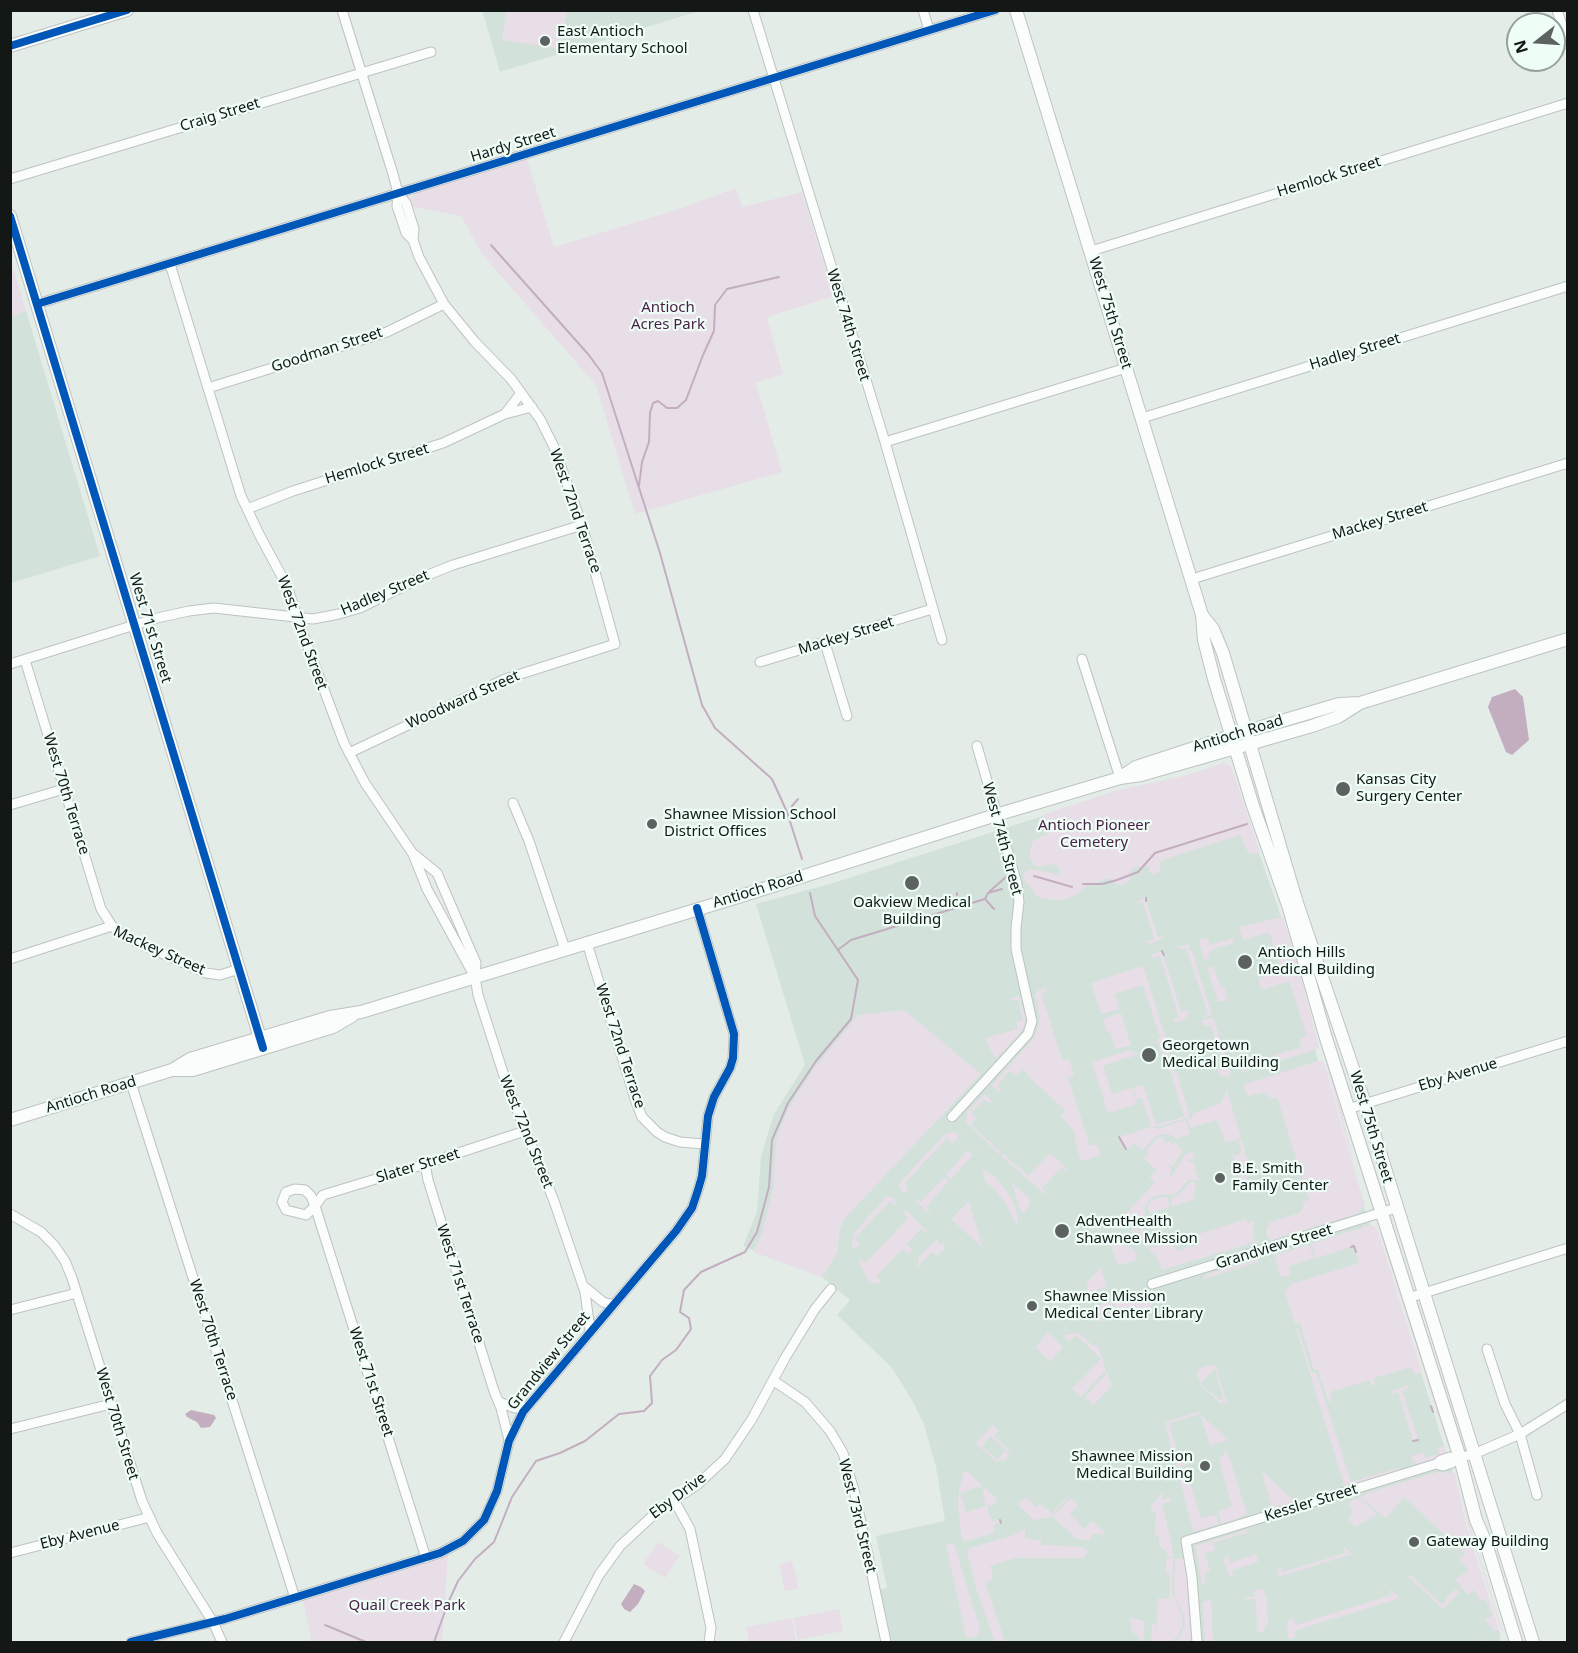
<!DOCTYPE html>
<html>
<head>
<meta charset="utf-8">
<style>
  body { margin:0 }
  #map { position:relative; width:1578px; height:1653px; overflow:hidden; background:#e4ece8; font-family:"Noto Sans",sans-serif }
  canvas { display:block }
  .frame { position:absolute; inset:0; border:12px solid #131816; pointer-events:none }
  .north { position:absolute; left:1506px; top:12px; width:60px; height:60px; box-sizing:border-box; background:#eefdf6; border:2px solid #96a19c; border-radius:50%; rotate:253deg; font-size:16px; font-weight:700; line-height:24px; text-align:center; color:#131816 }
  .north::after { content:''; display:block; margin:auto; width:21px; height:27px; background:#5c6260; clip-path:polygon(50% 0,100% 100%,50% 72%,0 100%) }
</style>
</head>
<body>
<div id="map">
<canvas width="1578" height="1653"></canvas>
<div class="frame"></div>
<div class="north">N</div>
</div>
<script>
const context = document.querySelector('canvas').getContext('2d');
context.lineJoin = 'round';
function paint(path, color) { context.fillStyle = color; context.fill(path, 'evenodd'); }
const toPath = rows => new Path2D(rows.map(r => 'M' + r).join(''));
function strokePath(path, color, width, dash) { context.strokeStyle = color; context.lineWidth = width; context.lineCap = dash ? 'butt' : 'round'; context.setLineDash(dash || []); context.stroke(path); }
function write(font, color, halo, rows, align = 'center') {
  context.font = font + ' "Noto Sans",sans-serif'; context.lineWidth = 4.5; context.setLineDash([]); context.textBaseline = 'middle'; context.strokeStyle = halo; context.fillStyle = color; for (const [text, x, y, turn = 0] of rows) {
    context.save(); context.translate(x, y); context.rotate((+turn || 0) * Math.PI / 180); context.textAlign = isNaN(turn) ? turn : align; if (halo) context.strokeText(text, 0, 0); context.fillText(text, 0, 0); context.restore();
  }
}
const built = toPath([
  [482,10,699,11,500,72],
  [26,311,100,556,11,583,11,316],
  [1049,814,1248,821,1285,928,1319,1065,1371,1228,1378,1234,1460,1497,1466,1525,1500,1635,1500,1642,887,1642,876,1591,887,1588,876,1536,945,1521,936,1467,924,1425,912,1400,892,1368,837,1315,850,1300,822,1277,743,1246,757,1212,761,1156,774,1114,805,1065,756,904,833,883]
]);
const green = toPath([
  [506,11,567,11,561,49,502,40],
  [527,159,554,247,676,210,736,188,742,207,802,192,834,296,767,317,783,374,756,383,782,472,635,514,596,385,482,254,461,216,411,206,409,200,416,193],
  [11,260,26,311,11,316,10,316],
  [1223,763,1229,765,1232,769,1260,852,1254,854,1248,852,1240,835,1162,860,1160,863,1160,871,1157,873,1153,874,1150,872,1149,866,1135,867,1129,872,1130,879,1126,883,1118,885,1111,879,1106,879,1087,886,1079,893,1064,900,1043,899,1035,895,1032,888,1026,884,1023,874,1027,870,1037,870,1059,875,1059,868,1055,864,1036,867,1030,858,1030,850,1033,841,1049,833,1041,824,1044,814,1115,791,1187,775],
  [1145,898,1158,937,1165,937,1149,944,1147,941,1154,939,1143,903,1135,903],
  [1283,917,1297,961,1319,1047,1312,1051,1242,1072,1238,1059,1241,1066,1301,1047,1300,1039,1307,1036,1289,981,1261,990,1259,979,1281,970,1270,934,1267,933,1243,940,1239,927],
  [1207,937,1210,945,1233,938,1234,943,1211,950,1209,953,1210,958,1204,960,1199,942,1200,939],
  [1187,944,1190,946,1190,951,1192,951,1212,1015,1201,1018,1208,1014,1186,948,1180,949,1178,947],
  [1162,951,1181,1011,1189,1011,1186,1018,1176,1023,1173,1020,1179,1017,1160,956,1154,958,1152,956,1153,954],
  [1143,966,1168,1045,1166,1046,1170,1056,1163,1058,1157,1039,1160,1037,1143,985,1115,994,1119,1009,1101,1014,1091,983],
  [1213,966,1220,986,1225,989,1227,1001,1218,1001,1207,968],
  [1046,988,1047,991,1041,994,1062,1059,1069,1059,1074,1075,1068,1078,1090,1146,1097,1145,1101,1155,1083,1161,1080,1159,1073,1130,1061,1116,1065,1110,1028,1076,1025,1070,1021,1071,1016,1075,1010,1071,997,1086,1001,1090,1000,1093,992,1086,1036,1035,1040,1018,1035,995,1038,990],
  [1017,996,1021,998,1020,1002,1025,1014,1024,1027,1016,1038,996,1058,990,1050,986,1038,1018,1029,1016,1022,1023,1020,1018,1000,1010,1000],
  [904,1010,981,1074,847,1216,839,1230,838,1251,822,1277,753,1252,762,1234,773,1189,776,1141,788,1109,816,1066,858,1015],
  [1121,1013,1131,1045,1115,1049,1110,1031,1107,1032,1103,1019],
  [1213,1017,1231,1072,1229,1077,1221,1076,1217,1071,1218,1069,1224,1067,1211,1025,1204,1026,1202,1021],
  [1130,1050,1139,1054,1103,1066,1112,1094,1132,1088,1137,1104,1108,1113,1092,1062],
  [1318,1061,1323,1061,1325,1065,1348,1150,1365,1205,1357,1214,1271,1240,1267,1237,1266,1231,1269,1223,1299,1213,1303,1208,1303,1202,1309,1200,1277,1097,1271,1099,1264,1092,1248,1096,1244,1087,1246,1084],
  [1171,1062,1175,1073,1177,1072,1190,1117,1155,1127,1151,1126,1142,1098,1137,1099,1133,1088,1143,1085,1156,1125,1184,1116,1168,1064,1165,1064],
  [1326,1063,1337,1090,1353,1161,1366,1199,1350,1154],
  [1227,1091,1241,1138,1236,1141,1228,1141,1226,1144,1217,1120,1190,1128,1187,1119,1193,1118,1192,1114,1221,1103],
  [985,1094,992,1102,990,1103,984,1099,971,1113,976,1119,971,1125,1001,1152,999,1154,966,1122,967,1112],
  [1185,1120,1190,1134,1176,1139,1171,1135,1161,1134,1154,1138,1143,1150,1134,1143,1127,1149,1120,1137,1150,1127,1158,1129],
  [952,1132,957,1133,957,1139,952,1143,947,1138,905,1183,909,1190,906,1192,902,1191,899,1186,901,1181,945,1134],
  [1165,1136,1162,1139,1166,1143,1173,1140,1169,1146,1175,1142,1183,1150,1173,1166,1168,1165,1172,1170,1169,1176,1170,1177,1172,1175,1186,1154,1193,1152,1194,1158,1187,1161,1188,1162,1193,1161,1199,1180,1189,1180,1175,1195,1157,1195,1149,1200,1144,1208,1145,1215,1142,1216,1144,1225,1144,1229,1142,1230,1131,1226,1122,1218,1155,1182,1150,1177,1154,1172,1165,1183,1155,1172,1156,1170,1144,1159,1149,1153,1146,1150,1158,1138],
  [1242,1140,1248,1161,1247,1195,1233,1156,1230,1155,1238,1155,1240,1153,1241,1147,1238,1142],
  [968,1150,973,1155,951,1179,946,1175],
  [1050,1153,1069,1170,1067,1171,1062,1167,1042,1188,1046,1193,1046,1195,1001,1156,1004,1154,1028,1176],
  [982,1170,994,1176,1012,1198,1017,1213,1018,1227,1004,1200,988,1183,986,1185],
  [944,1177,949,1181,926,1207,930,1211,928,1213,914,1199,917,1199,921,1202],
  [1009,1180,1030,1199,1029,1205,1024,1213,1019,1209,1014,1189],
  [1192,1181,1196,1184,1193,1200,1170,1207,1172,1199,1182,1192,1189,1183],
  [886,1197,892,1197,897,1203,895,1205,890,1201,855,1238,860,1244,853,1250,852,1240,854,1233],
  [1161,1197,1168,1198,1169,1207,1151,1213,1149,1212,1147,1207,1149,1202],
  [969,1201,983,1248,951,1219],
  [904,1210,906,1210,928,1232,926,1233,921,1229,907,1244,912,1250,908,1254,902,1249,877,1276,881,1282,873,1284,868,1279,858,1260,861,1259,866,1263,908,1218,903,1212],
  [1246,1219,1247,1223,1254,1221,1253,1232,1255,1242,1162,1270,1156,1257,1142,1241,1131,1233,1132,1229,1145,1231,1150,1248,1172,1239,1175,1248,1181,1251,1185,1249,1188,1245,1193,1247,1198,1245,1198,1239,1193,1236],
  [1370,1225,1377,1228,1422,1372,1414,1375,1411,1367,1374,1378,1375,1385,1372,1386,1370,1380,1330,1392,1332,1400,1328,1402,1318,1370,1314,1370,1300,1323,1295,1324,1285,1292,1292,1284,1359,1263,1354,1246,1316,1258,1311,1244],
  [1380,1233,1382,1233,1448,1444,1449,1450],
  [937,1239,939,1244,942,1244,946,1247,937,1256,932,1252,917,1268,919,1257],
  [1117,1242,1132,1248,1137,1255,1136,1260,1120,1265,1117,1264,1111,1245],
  [1309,1244,1314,1258,1289,1266,1290,1275,1284,1277,1280,1275,1275,1255],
  [1257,1259,1259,1262,1204,1279,1205,1285,1203,1279,1205,1275],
  [1101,1268,1107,1287,1089,1293,1086,1283],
  [1145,1291,1149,1293,1152,1304,1151,1307,1118,1316,1113,1300],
  [1111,1301,1116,1318,1100,1322,1095,1307],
  [1298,1328,1312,1373,1316,1372,1351,1482,1398,1468,1399,1471,1349,1486,1344,1484,1296,1329],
  [1048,1332,1063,1347,1050,1362,1035,1347],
  [1078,1332,1093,1346,1098,1345,1106,1370,1081,1397,1072,1389,1101,1359,1076,1335,1069,1341,1063,1336],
  [1215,1364,1227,1402,1225,1403,1220,1403,1201,1386,1197,1374,1200,1368],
  [1215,1368,1224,1402,1202,1386,1201,1383],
  [1107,1373,1112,1386,1093,1405,1085,1397],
  [1408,1385,1409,1388,1402,1391,1418,1439,1413,1441,1398,1392,1391,1394,1390,1391],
  [1198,1412,1228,1440,1210,1445,1200,1414,1169,1423,1180,1461,1188,1459,1190,1464,1176,1468,1165,1422],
  [993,1425,999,1430,994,1436,1012,1453,1011,1454,991,1436,982,1446,997,1460,1005,1451,1009,1455,1003,1462,1001,1459,997,1463,976,1443],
  [1444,1445,1447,1454,1443,1457,1417,1465,1412,1460,1412,1456,1423,1452,1426,1458,1439,1454,1438,1448],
  [1227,1451,1247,1513,1244,1516,1221,1524,1218,1511,1232,1506,1219,1461,1221,1460,1220,1457,1224,1456,1223,1452],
  [1261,1470,1296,1503,1273,1510],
  [1186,1471,1201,1518,1216,1515,1219,1524,1196,1531,1193,1531,1178,1473],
  [964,1472,968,1472,983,1486,981,1489,980,1486,960,1493,966,1512,986,1506,982,1491,986,1488,997,1500,995,1504,987,1506,989,1515,993,1522,999,1520,1000,1523,994,1525,994,1533,966,1541,963,1540,961,1533,958,1504,959,1490],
  [1438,1472,1455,1473,1466,1525,1499,1629,1490,1634,1484,1642,1482,1642,1494,1630,1485,1621,1486,1619,1492,1616,1488,1604,1484,1599,1477,1602,1480,1597,1473,1590,1468,1595,1455,1580,1469,1570,1458,1560,1465,1554,1404,1497,1386,1518,1365,1501,1358,1499,1367,1493],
  [1457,1472,1472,1532,1503,1632,1502,1633,1468,1525],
  [1162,1493,1164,1495,1162,1498,1165,1500,1169,1496,1171,1501,1162,1504,1172,1546,1173,1557,1167,1556,1167,1551,1162,1549,1162,1547,1159,1546,1159,1536,1155,1535,1156,1514,1150,1507],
  [1026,1497,1036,1507,1040,1504,1052,1513,1066,1498,1067,1499,1051,1517,1034,1520,1017,1504],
  [1071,1498,1078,1505,1070,1514,1079,1523,1078,1524,1084,1529,1092,1521,1094,1522,1105,1532,1104,1534,1091,1534,1091,1540,1077,1539,1053,1517],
  [1355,1499,1364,1502,1377,1514,1356,1527,1349,1520,1352,1512,1349,1502],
  [1025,1529,1025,1539,1041,1540,1041,1545,1083,1547,1089,1553,1086,1553,1084,1558,1015,1558,990,1566,993,1574,991,1580,985,1582,1005,1642,995,1642,977,1591,967,1551,969,1548,1011,1536],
  [1249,1529,1249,1532,1213,1543,1215,1550,1205,1553,1210,1571,1204,1573,1206,1582,1202,1584,1196,1546],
  [658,1542,680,1556,665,1578,643,1564],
  [946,1544,953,1544,955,1547,980,1629,977,1636,966,1638],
  [1344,1546,1352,1554,1279,1577,1277,1569,1279,1566,1283,1572,1345,1553],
  [448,1554,442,1642,309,1642,311,1640,303,1600],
  [1256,1554,1258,1562,1232,1570,1233,1577,1229,1576,1224,1560,1225,1557,1228,1556,1230,1564,1232,1562],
  [1166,1558,1173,1558,1172,1593,1182,1616,1183,1624,1178,1636,1171,1642,1151,1642,1152,1623,1155,1623,1156,1635,1158,1598,1169,1599,1170,1580,1169,1573,1166,1573],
  [1180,1558,1184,1559,1187,1580,1191,1642,1174,1642,1181,1636,1185,1624,1184,1615,1176,1600,1174,1589,1175,1559],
  [792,1561,799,1588,785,1591,779,1564],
  [1410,1575,1443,1605,1450,1592,1452,1593,1456,1589,1460,1592,1443,1609,1408,1577],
  [1263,1588,1267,1601,1268,1622,1262,1632,1257,1632,1256,1599,1245,1599,1245,1597,1255,1596,1254,1591],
  [1390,1589,1400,1598,1294,1631,1295,1637,1290,1639,1288,1637,1287,1622,1289,1619,1293,1619,1296,1625,1391,1595],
  [1211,1600,1213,1642,1205,1642,1203,1602],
  [839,1609,843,1631,798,1640,793,1618],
  [1129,1617,1144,1621,1143,1642,1132,1631],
  [792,1618,796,1640,786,1642,749,1642,746,1627]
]);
const water = toPath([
  [1515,689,1523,697,1529,740,1512,755,1506,752,1488,707,1492,697],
  [191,1410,214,1415,216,1418,210,1427,201,1428,197,1422,187,1417,185,1414],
  [634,1584,641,1587,645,1591,638,1604,630,1612,624,1609,621,1604]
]);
const stream = toPath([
  [491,245,588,354,602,373,660,553,702,705,715,728,772,779,787,812,802,859],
  [639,486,642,462,649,442,650,413,653,403,658,401,667,408,677,408,686,400,703,355,714,331,715,305,727,289,779,277],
  [790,817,792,806,798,799],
  [1034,876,1072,887],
  [1083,884,1102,884,1117,880,1138,872,1155,853,1247,824],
  [989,892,1007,876],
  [957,893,957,895],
  [1146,898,1146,901],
  [985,899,994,909],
  [839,949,851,940,985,899,988,893,1002,889],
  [1162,951,1164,955],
  [1119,1137,1126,1149],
  [1351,1247,1354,1246,1356,1252],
  [1431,1406,1433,1412],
  [1413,1441,1418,1440],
  [1000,1520,1001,1523],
  [325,1625,366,1642],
  [434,1642,448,1603,458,1581,475,1559,494,1542,512,1497,536,1461,560,1453,585,1441,619,1414,644,1411,652,1403,650,1376,662,1360,676,1350,691,1329,689,1318,680,1312,684,1290,701,1272,745,1252,757,1232,769,1187,772,1140,788,1103,816,1061,851,1019,858,980,815,916,810,893]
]);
const street = toPath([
  [342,10,393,174,398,193,397,206,406,233,413,240],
  [753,10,885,442,942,640],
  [923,10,929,30],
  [1557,10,1568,44],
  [10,179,431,52],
  [1091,251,1568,103],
  [170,264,241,496,259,534,288,588,297,618,344,743,365,783,413,854,427,889,475,977],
  [37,304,995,10],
  [208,388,387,332,444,304],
  [505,414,521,393],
  [1142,418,1568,286],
  [885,442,1126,368],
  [247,509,293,491,443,443,505,414,532,407],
  [1192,579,1568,463],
  [825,643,847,716],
  [1082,659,1120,778],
  [25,660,101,909,112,926],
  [760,662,932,609],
  [10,664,157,618,189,611,214,608,313,619,339,614,360,608,418,579,453,565,582,525],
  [349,753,505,679,615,644,582,525,554,447,540,419,511,379,475,342,444,304,419,257,413,240,414,229,406,203,398,193],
  [513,803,529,841,565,949],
  [10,805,64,789],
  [415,855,437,873,476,963,475,977,478,995,507,1085,554,1201,585,1292,590,1330],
  [587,943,636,1102,642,1117,657,1132,665,1137,680,1142,704,1144],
  [10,959,112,926,125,937,206,973,220,975,239,969],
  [131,1083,295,1598],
  [1348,1109,1568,1041],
  [952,1117,1028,1034,1032,1021,1016,949,1016,928,1019,902,1017,884,977,746],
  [425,1164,428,1180,494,1391,501,1408,509,1440],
  [10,1214,41,1232,54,1245,65,1261,72,1278,142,1501,157,1533,213,1622,222,1642],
  [1152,1284,1396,1208],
  [586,1288,603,1302,614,1305],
  [1408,1298,1568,1248],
  [10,1310,77,1293],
  [1487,1349,1505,1404,1520,1434,1537,1495],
  [774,1381,805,1402,830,1431,843,1453,855,1494,886,1642],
  [499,1402,515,1408,527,1407],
  [10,1429,111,1404],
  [1436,1464,1443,1466,1452,1463,1454,1459,1474,1454,1520,1434,1568,1404],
  [674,1500,690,1529,711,1628,709,1642],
  [10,1553,150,1517],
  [426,1558,315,1206,311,1196,305,1190,295,1189,286,1192,282,1202,286,1210,306,1215,315,1206,323,1195,425,1164,525,1131],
  [131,1642,225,1619,440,1553,463,1541,484,1520,497,1491,509,1441,523,1412,676,1231,692,1208,698,1190,702,1176,708,1116,714,1097,730,1068,733,1058,734,1034,697,908],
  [564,1642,599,1575,620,1546,660,1509,697,1485,725,1459,752,1419,785,1358,815,1309,831,1289],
  [1197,1642,1192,1577,1186,1541,1436,1464,1441,1460,1450,1457,1454,1459]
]);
const secondary = toPath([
  [1016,10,1202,615,1204,640,1214,679,1253,806,1289,908,1325,1035,1460,1458,1476,1520,1486,1543,1516,1642],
  [10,46,127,10],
  [10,216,263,1048],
  [1202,615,1213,629,1223,653,1296,900,1365,1104,1533,1642],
  [1124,775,1136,767,1231,736,1339,704,1360,703,1568,639],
  [172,1070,190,1059,330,1017,361,1012,738,897,996,815,1120,778,1141,775,1312,726,1338,717,1360,703],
  [10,1120,172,1070,193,1070,333,1027,352,1016]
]);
const cycleway = toPath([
  [10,46,127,10],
  [10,216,263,1048],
  [37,304,995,10],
  [131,1642,225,1619,440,1553,463,1541,484,1520,497,1491,509,1441,523,1412,676,1231,692,1208,698,1190,702,1176,708,1116,714,1097,730,1068,733,1058,734,1034,697,908]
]);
const markers = [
  [545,41,6,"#5c6260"],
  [1343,789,8,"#5c6260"],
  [652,824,6,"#5c6260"],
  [912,883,8,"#5c6260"],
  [1245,962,8,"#5c6260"],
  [1149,1055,8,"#5c6260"],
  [1220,1178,6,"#5c6260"],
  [1062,1231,8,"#5c6260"],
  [1032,1306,6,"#5c6260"],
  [1205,1466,6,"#5c6260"],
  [1414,1542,6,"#5c6260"]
];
const poiNames = [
  ["East Antioch",557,32],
  ["Elementary School",557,49],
  ["Kansas City",1356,780],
  ["Surgery Center",1356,797],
  ["Shawnee Mission School",664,815],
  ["District Offices",664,832],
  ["Oakview Medical",912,903,"center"],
  ["Building",912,920,"center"],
  ["Antioch Hills",1258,953],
  ["Medical Building",1258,970],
  ["Georgetown",1162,1046],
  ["Medical Building",1162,1063],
  ["B.E. Smith",1232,1169],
  ["Family Center",1232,1186],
  ["AdventHealth",1076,1222],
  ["Shawnee Mission",1076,1239],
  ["Shawnee Mission",1044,1297],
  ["Medical Center Library",1044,1314],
  ["Shawnee Mission",1193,1457,"right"],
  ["Medical Building",1193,1474,"right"],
  ["Gateway Building",1426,1542]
];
const streetNames = [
  ["Craig Street",220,115,-17],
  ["Hardy Street",513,145,-17],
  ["Hemlock Street",1329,177,-17],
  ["West 75th Street",1110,313,73],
  ["West 74th Street",848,325,73],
  ["Goodman Street",327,350,-18],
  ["Hadley Street",1355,352,-17],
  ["Hemlock Street",377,464,-17],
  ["West 72nd Terrace",575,511,71],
  ["Mackey Street",1380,521,-17],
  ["Hadley Street",385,593,-23],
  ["West 71st Street",150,628,73],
  ["West 72nd Street",302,633,70],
  ["Mackey Street",846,636,-17],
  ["Woodward Street",463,700,-24],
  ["Antioch Road",1238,734,-17],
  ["West 70th Terrace",66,794,73],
  ["West 74th Street",1002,839,75],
  ["Antioch Road",758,890,-17],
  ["Mackey Street",159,951,24],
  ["West 72nd Terrace",620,1046,72],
  ["Eby Avenue",1458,1075,-17],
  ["Antioch Road",91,1095,-17],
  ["West 75th Street",1371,1127,73],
  ["West 72nd Street",526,1132,68],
  ["Slater Street",418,1166,-17],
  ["Grandview Street",1274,1247,-17],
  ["West 71st Terrace",460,1284,72],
  ["West 70th Terrace",213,1340,72],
  ["Grandview Street",549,1361,-51],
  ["West 71st Street",371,1382,72],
  ["West 70th Street",117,1424,73],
  ["Eby Drive",678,1496,-37],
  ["Kessler Street",1311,1503,-17],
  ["West 73rd Street",857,1516,76],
  ["Eby Avenue",80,1535,-14]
];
const parkNames = [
  ["Antioch",668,308],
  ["Acres Park",668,325],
  ["Antioch Pioneer",1094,826],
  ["Cemetery",1094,843],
  ["Quail Creek Park",407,1606]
];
paint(built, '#d2e2da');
paint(green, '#e8dee8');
paint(water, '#c3aec0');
strokePath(stream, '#c3aec0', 2);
strokePath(street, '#bdc3c0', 11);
strokePath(secondary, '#bdc3c0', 14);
strokePath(street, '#fbfcfc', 9);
strokePath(secondary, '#fbfcfc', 12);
strokePath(cycleway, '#0057b8', 8);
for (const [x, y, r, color] of markers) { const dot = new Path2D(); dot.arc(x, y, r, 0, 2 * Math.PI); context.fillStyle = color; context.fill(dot); strokePath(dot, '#eefdf6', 2); }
write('15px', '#131816', '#eefdf6', poiNames, 'left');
write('15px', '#131816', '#eefdf6', streetNames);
write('15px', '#481e44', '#eefdf6', parkNames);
</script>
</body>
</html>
